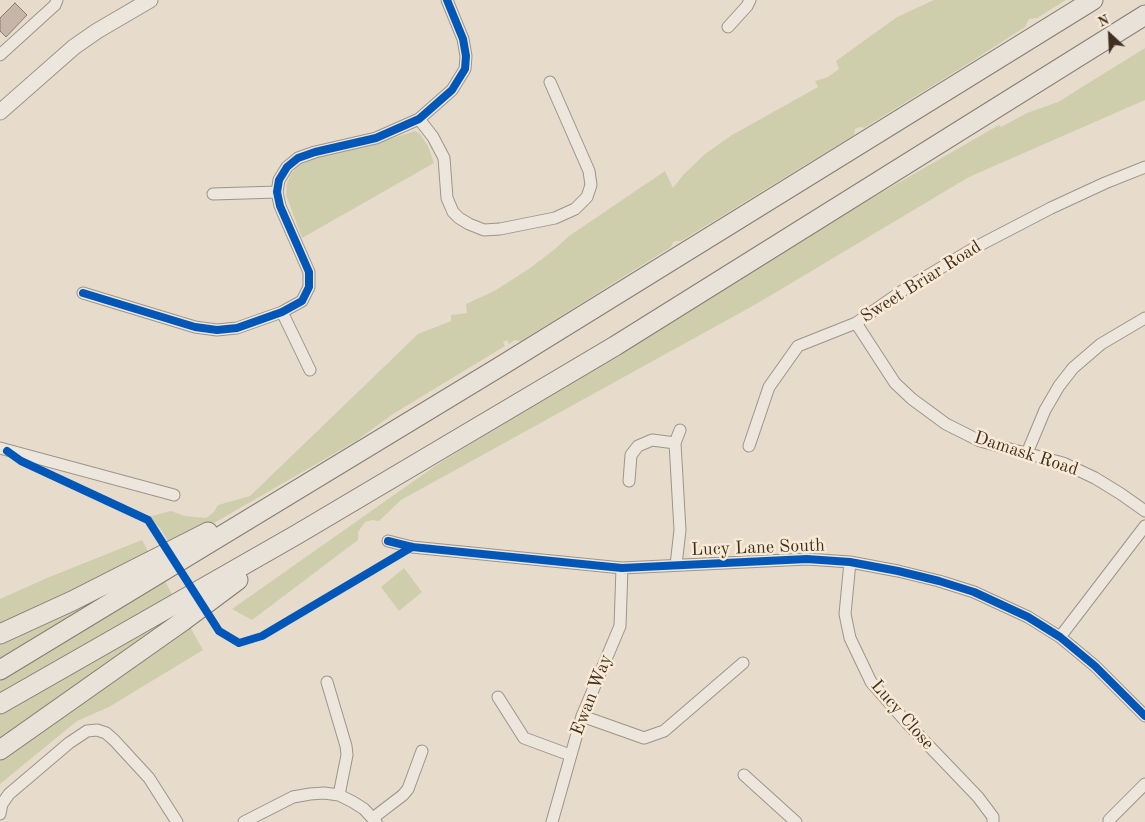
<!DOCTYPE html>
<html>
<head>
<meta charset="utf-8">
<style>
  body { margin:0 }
  #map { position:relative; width:1145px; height:822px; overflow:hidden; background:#e7dccb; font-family:"Old Standard TT",serif }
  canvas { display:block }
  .north { position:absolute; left:1085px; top:10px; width:50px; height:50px; -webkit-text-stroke:4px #f8ead5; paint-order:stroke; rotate:335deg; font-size:14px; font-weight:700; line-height:20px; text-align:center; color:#3e2f20 }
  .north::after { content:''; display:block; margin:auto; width:18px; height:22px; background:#3e2f20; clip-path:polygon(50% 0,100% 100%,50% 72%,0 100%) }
</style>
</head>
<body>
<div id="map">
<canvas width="1145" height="822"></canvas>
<div class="north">N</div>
</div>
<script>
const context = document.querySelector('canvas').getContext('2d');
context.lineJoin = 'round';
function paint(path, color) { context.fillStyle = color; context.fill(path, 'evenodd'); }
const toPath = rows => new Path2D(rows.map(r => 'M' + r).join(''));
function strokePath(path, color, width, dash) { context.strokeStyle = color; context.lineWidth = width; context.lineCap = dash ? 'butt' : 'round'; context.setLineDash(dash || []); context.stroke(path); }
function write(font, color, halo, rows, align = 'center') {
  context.font = font + ' "Old Standard TT",serif'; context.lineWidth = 5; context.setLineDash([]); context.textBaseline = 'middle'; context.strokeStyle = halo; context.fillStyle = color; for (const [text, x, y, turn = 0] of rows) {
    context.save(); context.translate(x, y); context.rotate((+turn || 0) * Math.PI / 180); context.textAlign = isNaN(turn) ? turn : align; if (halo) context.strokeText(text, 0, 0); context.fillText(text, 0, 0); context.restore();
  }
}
const green = toPath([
  [934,0,1066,0,1037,18,1029,19,1025,27,966,65,864,128,860,127,855,129,854,135,681,241,676,241,673,242,671,247,521,341,515,340,509,344,507,340,503,342,505,346,393,414,356,441,188,538,184,533,168,541,160,528,148,517,171,511,185,516,206,518,214,512,218,505,250,496,418,334,451,321,451,315,467,313,466,304,496,290,530,268,555,249,569,236,665,171,673,188,684,174,705,154,732,135,818,87,815,81,828,77,839,69,836,61,897,17],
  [1145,48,1145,100,969,177,758,303,401,500,379,521,372,520,365,522,358,532,358,540,252,620,232,609,438,464,825,225,999,125,1001,127,1027,113,1058,102],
  [415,131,420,134,428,146,434,163,302,238,286,195,287,183,291,174,300,164,314,158,377,143],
  [142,540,203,650,109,707,77,721,0,784,0,599,47,578],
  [404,568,422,592,399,611,381,587]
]);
const building = toPath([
  [15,3,27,15,6,37,0,31,0,18,15,3]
]);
const minor = toPath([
  [728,27,747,6,750,0],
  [0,55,55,5,57,0],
  [419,119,433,137,444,158,447,198,453,212,459,218,469,224,484,230,500,229,555,218,575,209,587,197,591,185,589,171,550,82],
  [213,194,277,192],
  [83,293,195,327,217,330,237,328,282,312,302,301,309,287,309,272,280,206,277,192,279,180,287,167,298,158,315,152,376,138,419,119,452,90,465,69,466,56,463,39,447,0],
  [282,312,310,370],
  [856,323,895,383,912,399,946,424,980,441,1063,463,1095,478,1121,494,1145,511],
  [675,443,680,430],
  [749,446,769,387,798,346,856,323,905,289,976,247,1051,208,1105,183,1145,167],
  [0,448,174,495],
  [1027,453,1045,410,1059,386,1073,368,1101,344,1145,318],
  [629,481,631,455,638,446,652,440,675,443,680,530,676,565],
  [388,541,412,547,622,568,807,559,850,562,898,571,939,581,974,592,1028,617,1060,637,1095,666,1145,716],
  [850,562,845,614,850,638,871,682,908,724,978,797,993,817,993,822],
  [1060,637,1145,526],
  [327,682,346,746,347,755,339,795],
  [498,697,524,738,570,755],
  [582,716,644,738,664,731,743,663],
  [744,775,796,822],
  [0,814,2,804,9,794,69,743,87,731,97,730,106,733,114,740,149,778,177,822],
  [373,818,403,795,408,789,422,751],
  [1109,820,1145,784],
  [244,822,293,797,310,794,324,793,339,795,353,802,364,809,376,822],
  [552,822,582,716,620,626,622,568]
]);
const tertiary = toPath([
  [0,112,74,47,97,31,150,0]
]);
const trunk = toPath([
  [0,634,72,601,208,532],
  [0,670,501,366,1093,0],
  [0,704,296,535,615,346,1145,15],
  [0,750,183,621,238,580]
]);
const cycleway = toPath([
  [83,293,195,327,217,330,237,328,282,312,302,301,309,287,309,272,280,206,277,192,279,180,287,167,298,158,315,152,376,138,419,119,452,90,465,69,466,56,463,39,447,0],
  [7,451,21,461,148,520,219,631,239,643,262,636,412,547],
  [388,541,412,547,622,568,807,559,850,562,898,571,939,581,974,592,1028,617,1060,637,1095,666,1145,716]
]);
const streetNames = [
  ["Sweet Briar Road",921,282,-32],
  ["Damask Road",1026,454,18],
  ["Lucy Lane South",758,548,-2],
  ["Ewan Way",592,695,-69],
  ["Lucy Close",902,715,49]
];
paint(green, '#ceceac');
paint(building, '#c8b5a9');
strokePath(building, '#857d72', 1);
strokePath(minor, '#9d948a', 13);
strokePath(tertiary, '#9d948a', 17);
strokePath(trunk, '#857d72', 21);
strokePath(minor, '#ece6dd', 11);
strokePath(tertiary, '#ece6dd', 15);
strokePath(trunk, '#e8e2d8', 19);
strokePath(cycleway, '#0057b8', 8);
write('18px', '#3e2f20', '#f8ead5', streetNames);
</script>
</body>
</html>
